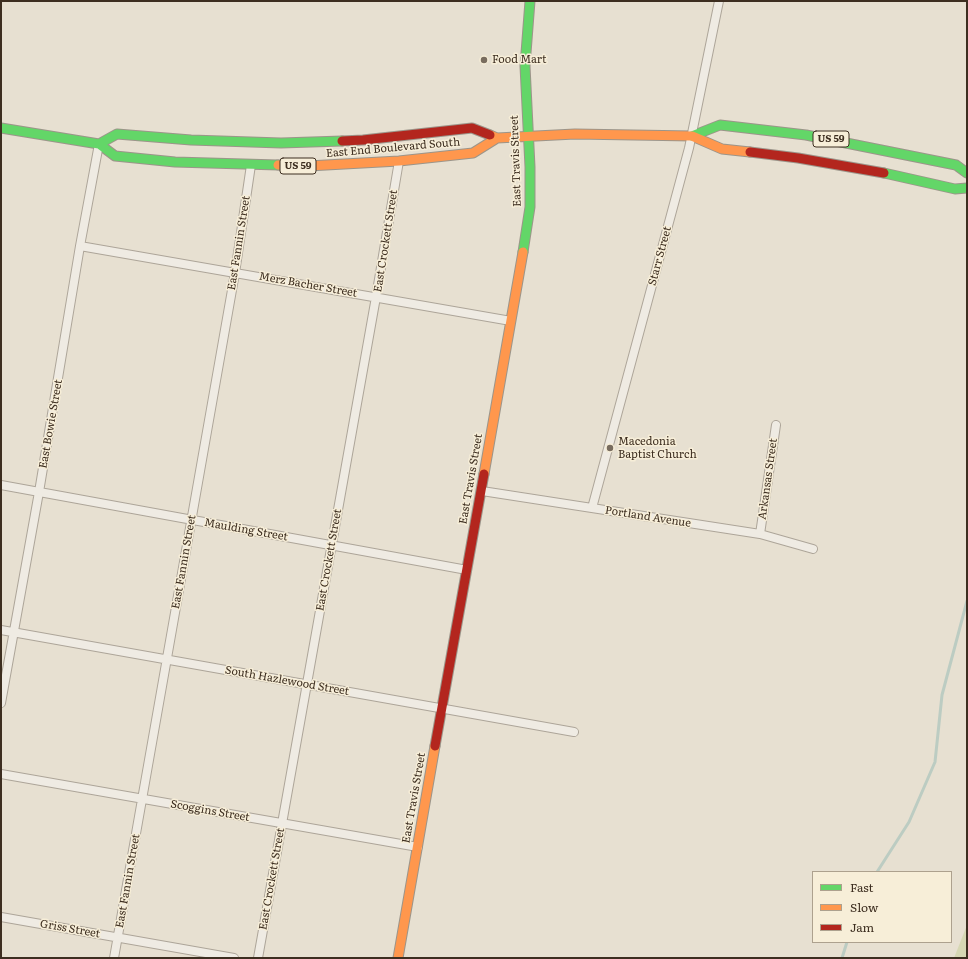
<!DOCTYPE html>
<html>
<head>
<meta charset="utf-8">
<style>
  body { margin:0 }
  #map { position:relative; width:968px; height:959px; overflow:hidden; background:#e7e0d1; font-family:Literata,serif }
  canvas { display:block }
  .frame { position:absolute; inset:0; border:2px solid #3d2e20; pointer-events:none }
  .legend { position:absolute; left:812px; top:871px; width:140px; height:72px; box-sizing:border-box; background:#f7eed8; border:1px solid #ada18e; margin:0; padding:5px 7px; list-style:none; font-size:12px; color:#3d2e20 }
  .legend li { display:flex; align-items:center; gap:8px; height:20px }
  .legend b { width:20px; border:1px solid #ada18e }
</style>
</head>
<body>
<div id="map">
<canvas width="968" height="959"></canvas>
<div class="frame"></div>
<ul class="legend">
<li><b style="height:5px;background:#63d668"></b>Fast</li>
<li><b style="height:5px;background:#ff974d"></b>Slow</li>
<li><b style="height:5px;background:#b3261e"></b>Jam</li>
</ul>
</div>
<script>
const context = document.querySelector('canvas').getContext('2d');
context.lineJoin = 'round';
function paint(path, color) { context.fillStyle = color; context.fill(path, 'evenodd'); }
const toPath = rows => new Path2D(rows.map(r => 'M' + r).join(''));
function strokePath(path, color, width, dash) { context.strokeStyle = color; context.lineWidth = width; context.lineCap = dash ? 'butt' : 'round'; context.setLineDash(dash || []); context.stroke(path); }
function write(font, color, halo, rows, align = 'center') {
  context.font = font + ' Literata,serif'; context.lineWidth = 3; context.setLineDash([]); context.textBaseline = 'middle'; context.strokeStyle = halo; context.fillStyle = color; for (const [text, x, y, turn = 0] of rows) {
    context.save(); context.translate(x, y); context.rotate((+turn || 0) * Math.PI / 180); context.textAlign = isNaN(turn) ? turn : align; if (halo) context.strokeText(text, 0, 0); context.fillText(text, 0, 0); context.restore();
  }
}
const green = toPath([
  [967,925,967,958,954,958]
]);
const stream = toPath([
  [877,872,909,822,935,762,942,695,967,601],
  [842,958,847,942]
]);
const street = toPath([
  [80,246,511,321],
  [1,485,467,570],
  [482,491,760,534,813,549],
  [592,508,689,148,719,1],
  [760,534,776,425],
  [1,630,574,732],
  [1,703,39,492,80,246,99,144],
  [1,774,418,847],
  [1,917,234,958],
  [114,958,235,273,251,165],
  [258,958,376,297,399,161]
]);
const fast = toPath([
  [1,128,99,144,115,156,175,162,278,165],
  [692,136,720,125,806,135,956,165,967,173],
  [99,144,117,134,191,140,281,143,342,141],
  [884,173,955,189,967,188],
  [523,252,530,207,530,167,525,66,530,1]
]);
const slow = toPath([
  [490,135,497,138,575,134,692,136,722,149,750,152],
  [278,165,308,166,399,161,473,153,497,138],
  [484,474,523,252],
  [398,958,435,746]
]);
const jam = toPath([
  [342,141,363,140,472,128,490,135],
  [750,152,798,158,884,173],
  [435,746,484,474]
]);
const markers = [
  [484,60,4,"#786c5e"],
  [610,448,4,"#786c5e"]
];
const shields = [
  [831,139,36],
  [298,166,36]
];
const shieldNames = [
  ["US 59",831,139],
  ["US 59",298,166]
];
const poiNames = [
  ["Food Mart",492,60],
  ["Macedonia",618,442],
  ["Baptist Church",618,455]
];
const streetNames = [
  ["East End Boulevard South",393,148,-5],
  ["East Travis Street",516,161,-92],
  ["East Crockett Street",386,241,-81],
  ["East Fannin Street",239,243,-81],
  ["Starr Street",660,256,-75],
  ["Merz Bacher Street",308,285,10],
  ["East Bowie Street",51,424,-80],
  ["East Travis Street",471,479,-80],
  ["Arkansas Street",768,479,-82],
  ["Portland Avenue",648,517,9],
  ["Maulding Street",246,530,10],
  ["East Crockett Street",329,560,-80],
  ["East Fannin Street",184,562,-80],
  ["South Hazlewood Street",287,681,10],
  ["East Travis Street",414,798,-80],
  ["Scoggins Street",210,811,10],
  ["East Crockett Street",272,879,-80],
  ["East Fannin Street",128,881,-80],
  ["Griss Street",70,929,10]
];
paint(green, '#d6d7b3');
strokePath(stream, '#bcccc2', 3);
strokePath(street, '#ada599', 10);
strokePath(fast, '#9c958a', 11);
strokePath(slow, '#9c958a', 11);
strokePath(jam, '#9c958a', 11);
strokePath(street, '#efebe3', 8);
strokePath(fast, '#63d668', 9);
strokePath(slow, '#ff974d', 9);
strokePath(jam, '#b3261e', 9);
for (const [x, y, r, color] of markers) { const dot = new Path2D(); dot.arc(x, y, r, 0, 2 * Math.PI); context.fillStyle = color; context.fill(dot); strokePath(dot, '#f7eed8', 1.5); }
for (const [x, y, w] of shields) { const box = new Path2D(); box.roundRect(x - w / 2, y - 8, w, 16, 3); context.fillStyle = '#f7eed8'; context.fill(box); strokePath(box, '#3d2e20', 1); }
write('bold 10px', '#3d2e20', null, shieldNames);
write('11px', '#3d2e20', '#f7eed8', poiNames, 'left');
write('11px', '#3d2e20', '#f7eed8', streetNames);
</script>
</body>
</html>
